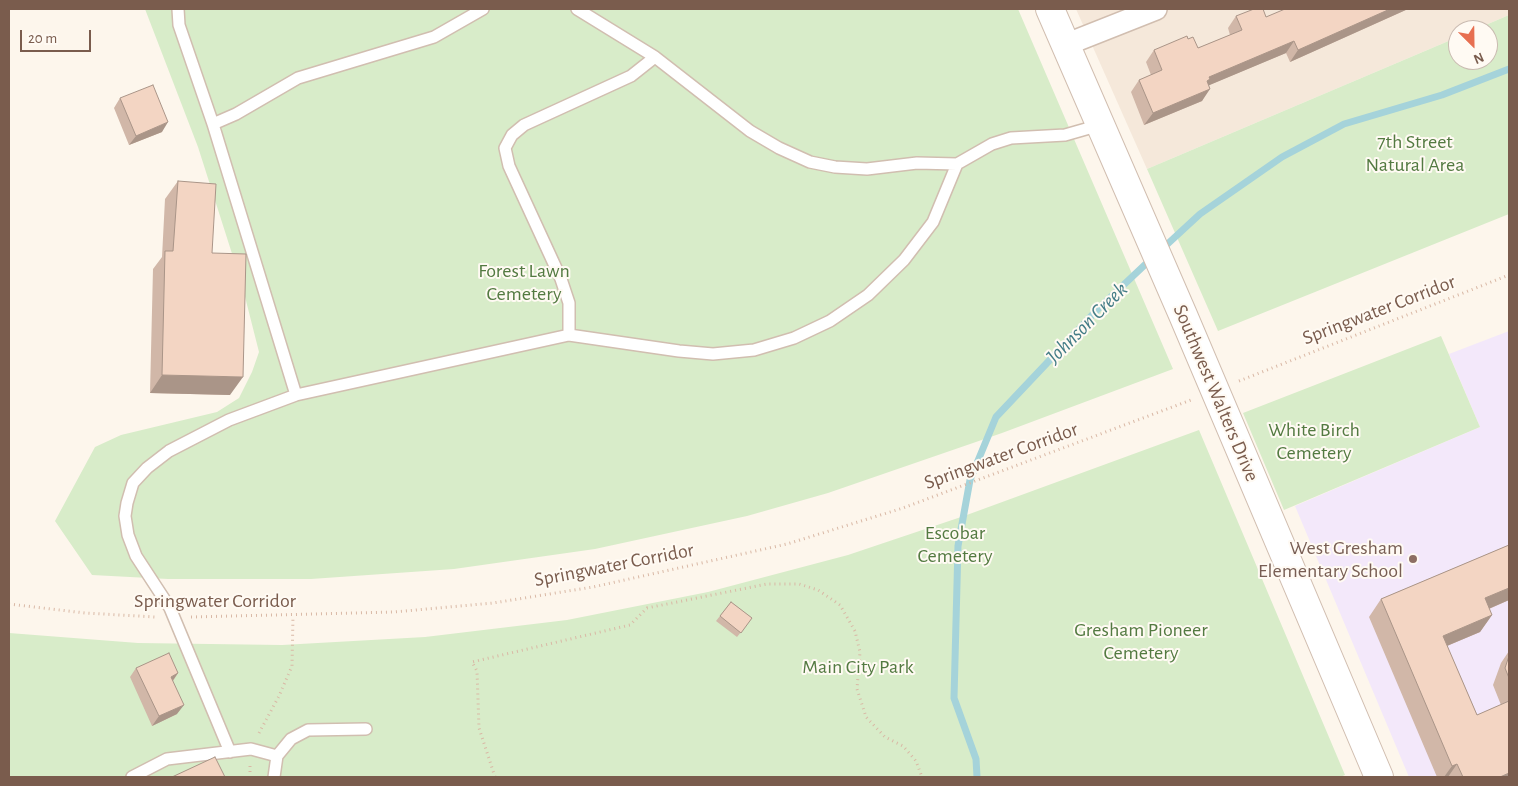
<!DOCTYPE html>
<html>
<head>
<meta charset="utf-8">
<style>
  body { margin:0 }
  #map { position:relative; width:1518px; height:786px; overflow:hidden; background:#fdf6ec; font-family:"Alegreya Sans",sans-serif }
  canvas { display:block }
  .frame { position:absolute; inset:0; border:10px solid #7a5c4d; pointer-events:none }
  .north { position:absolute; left:1448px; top:20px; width:50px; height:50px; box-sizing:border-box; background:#fffaf3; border:1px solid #cabbb1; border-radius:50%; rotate:157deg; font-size:14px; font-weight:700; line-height:20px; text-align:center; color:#7a5c4d }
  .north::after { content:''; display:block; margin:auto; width:18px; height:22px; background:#e76f51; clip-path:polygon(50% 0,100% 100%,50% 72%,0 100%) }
  .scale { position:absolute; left:20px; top:30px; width:71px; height:22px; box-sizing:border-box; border:2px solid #7a5c4d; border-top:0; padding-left:6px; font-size:15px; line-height:18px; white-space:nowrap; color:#7a5c4d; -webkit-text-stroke:4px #fffaf3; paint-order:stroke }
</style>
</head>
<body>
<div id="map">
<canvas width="1518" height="786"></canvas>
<div class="frame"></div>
<div class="north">N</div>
<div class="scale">20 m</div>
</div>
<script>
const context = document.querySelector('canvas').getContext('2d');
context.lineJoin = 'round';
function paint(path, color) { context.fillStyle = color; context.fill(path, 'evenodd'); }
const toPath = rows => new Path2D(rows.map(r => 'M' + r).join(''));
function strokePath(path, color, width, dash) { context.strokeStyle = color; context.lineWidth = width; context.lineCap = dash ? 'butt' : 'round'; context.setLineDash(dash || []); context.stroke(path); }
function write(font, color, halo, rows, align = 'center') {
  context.font = font + ' "Alegreya Sans",sans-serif'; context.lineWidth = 4; context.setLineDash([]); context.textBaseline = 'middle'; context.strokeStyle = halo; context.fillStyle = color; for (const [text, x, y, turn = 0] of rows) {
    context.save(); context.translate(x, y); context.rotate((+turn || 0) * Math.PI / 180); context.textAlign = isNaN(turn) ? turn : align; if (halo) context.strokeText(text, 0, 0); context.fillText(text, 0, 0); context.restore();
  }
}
const residential = toPath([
  [1076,9,1509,9,1509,15,1474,30,1458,30,1458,37,1147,169]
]);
const education = toPath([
  [1509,331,1509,777,1409,777,1295,506,1480,427,1449,354]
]);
const green = toPath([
  [145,9,1018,9,1173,369,1002,433,828,493,747,516,595,549,454,569,311,579,168,579,92,575,55,521,95,447,121,435,217,412,239,398,252,372,259,352,242,285,198,147],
  [1509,15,1509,214,1218,331,1147,169,1458,37,1458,60,1488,60,1488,30,1474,30],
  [1441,336,1480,427,1284,510,1243,413],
  [1199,430,1345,775,1340,777,9,777,9,633,138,643,282,645,425,637,567,620,708,592,848,555,964,516]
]);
const stream = toPath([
  [1161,250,1200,214,1282,157,1344,124,1442,95,1509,69],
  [977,777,976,759,954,698,958,546,970,480,996,417,1097,310,1151,259]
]);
const path = toPath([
  [1239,381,1509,275],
  [9,604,85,613,155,617],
  [191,617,394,612,493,603,593,587,787,544,903,508,1191,400],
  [259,733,279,696,292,666,293,616],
  [250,777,250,765],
  [495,777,479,728,477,671,472,662,630,625,647,608,767,584,799,584,818,590,840,605,855,631,860,652,857,689,866,717,885,737,903,746,916,761,922,777]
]);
const service = toPath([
  [178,9,179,25,213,124,296,395],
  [577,9,655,57],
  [213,124,236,114,298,78,434,37,483,9],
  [569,335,569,303,561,279,509,166,505,148,512,135,524,125,631,76,655,57,750,131,779,148,810,162,835,167,867,169,917,163,957,164,992,144,1011,138,1065,135,1100,125],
  [230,752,170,608,136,556,128,535,125,516,127,503,133,483,147,468,169,451,229,420,296,395,569,335,679,351,713,354,754,350,794,338,830,321,868,295,904,260,933,222,957,164],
  [132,777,167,759,251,749,277,756],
  [274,777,277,756,291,739,308,730,366,729]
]);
const minor = toPath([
  [1065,45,1156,9]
]);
const tertiary = toPath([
  [1050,9,1183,315,1379,777]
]);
const wall = toPath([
  [1408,9,1290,62,1286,53,1209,85,1202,101,1144,125,1131,92,1139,80,1151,75,1146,62,1154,50,1188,39,1198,48,1230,35,1228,28,1236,16,1266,17],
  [120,98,162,132,129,145,114,108],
  [178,181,212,253,230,395,150,393,153,269,162,257,165,199],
  [1509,545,1509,600,1489,609,1492,615,1480,632,1447,646,1477,715,1501,705,1493,685,1501,663,1509,651,1509,777,1437,777,1369,617,1381,599],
  [731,602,752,618,737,637,716,621],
  [136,668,178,673,173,681,177,714,152,726,130,677]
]);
const shadedWall = toPath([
  [1390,9,1408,9,1290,62,1298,50],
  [1294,41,1286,53,1205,87,1202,91,1209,77],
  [1210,89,1202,101,1144,125,1153,113],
  [168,122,162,132,129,145,136,136],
  [162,375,243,377,230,395,150,393],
  [1509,588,1509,600,1472,616,1485,598],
  [1492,615,1480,632,1430,653,1443,636],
  [178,673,171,683,171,677],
  [184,705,177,714,152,726,159,716],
  [1457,764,1448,777,1444,777,1452,766],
  [1509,773,1509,777,1500,777]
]);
const building = toPath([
  [1254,9,1263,9,1266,17,1285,9,1390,9,1298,50,1294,41,1209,77,1210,79,1207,81,1210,89,1153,113,1139,80,1162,70,1154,50,1187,36,1188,39,1193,37,1198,48,1242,30,1236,16,1254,9],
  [153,85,168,122,136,136,120,98,153,85],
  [178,181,216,184,212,253,246,254,243,377,162,375,165,251,173,251,178,181],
  [1509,545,1509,588,1485,598,1492,615,1443,636,1477,715,1509,701,1509,773,1500,777,1463,777,1457,764,1452,766,1381,599,1509,545],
  [731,602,752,618,741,633,720,616,731,602],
  [169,653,178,673,171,677,184,705,159,716,136,668,169,653],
  [1509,656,1509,678,1505,668,1509,656],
  [215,757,225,777,172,777,215,757]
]);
const markers = [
  [1413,559,5,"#8d6e63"]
];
const parkNames = [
  ["7th Street",1415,142],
  ["Natural Area",1415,165],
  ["Forest Lawn",524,271],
  ["Cemetery",524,294],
  ["White Birch",1314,430],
  ["Cemetery",1314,453],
  ["Escobar",955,533],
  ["Cemetery",955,556],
  ["Gresham Pioneer",1141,630],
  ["Cemetery",1141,653],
  ["Main City Park",858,667]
];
const streetNames = [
  ["Springwater Corridor",1379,310,-21],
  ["Southwest Walters Drive",1216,393,67],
  ["Springwater Corridor",1001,456,-20],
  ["Springwater Corridor",614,565,-11],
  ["Springwater Corridor",215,601]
];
const educationNames = [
  ["West Gresham",1403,548],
  ["Elementary School",1403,571]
];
const waterNames = [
  ["Johnson Creek",1087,323,-45]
];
paint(residential, '#f5e8da');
paint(education, '#f3e8fa');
paint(green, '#d8ecc9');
strokePath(stream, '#a5d3da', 7);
strokePath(service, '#d1beb0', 14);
strokePath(minor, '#d1beb0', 24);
strokePath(tertiary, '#d1beb0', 30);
strokePath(path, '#d9b8a5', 3, [1, 4]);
strokePath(service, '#fff', 11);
strokePath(minor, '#fff', 21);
strokePath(tertiary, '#fff', 28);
paint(wall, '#d1b7a8');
paint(shadedWall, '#aa9588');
paint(building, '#f3d5c3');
strokePath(building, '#aa9588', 1);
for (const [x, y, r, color] of markers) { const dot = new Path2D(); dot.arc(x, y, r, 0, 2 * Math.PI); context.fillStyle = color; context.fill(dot); strokePath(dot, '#fffaf3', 2); }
write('20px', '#537a41', '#fffaf3', parkNames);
write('20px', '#7a5c4d', '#fffaf3', streetNames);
write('20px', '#785e54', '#fffaf3', educationNames, 'right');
write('italic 21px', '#437c86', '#fffaf3', waterNames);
</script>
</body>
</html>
